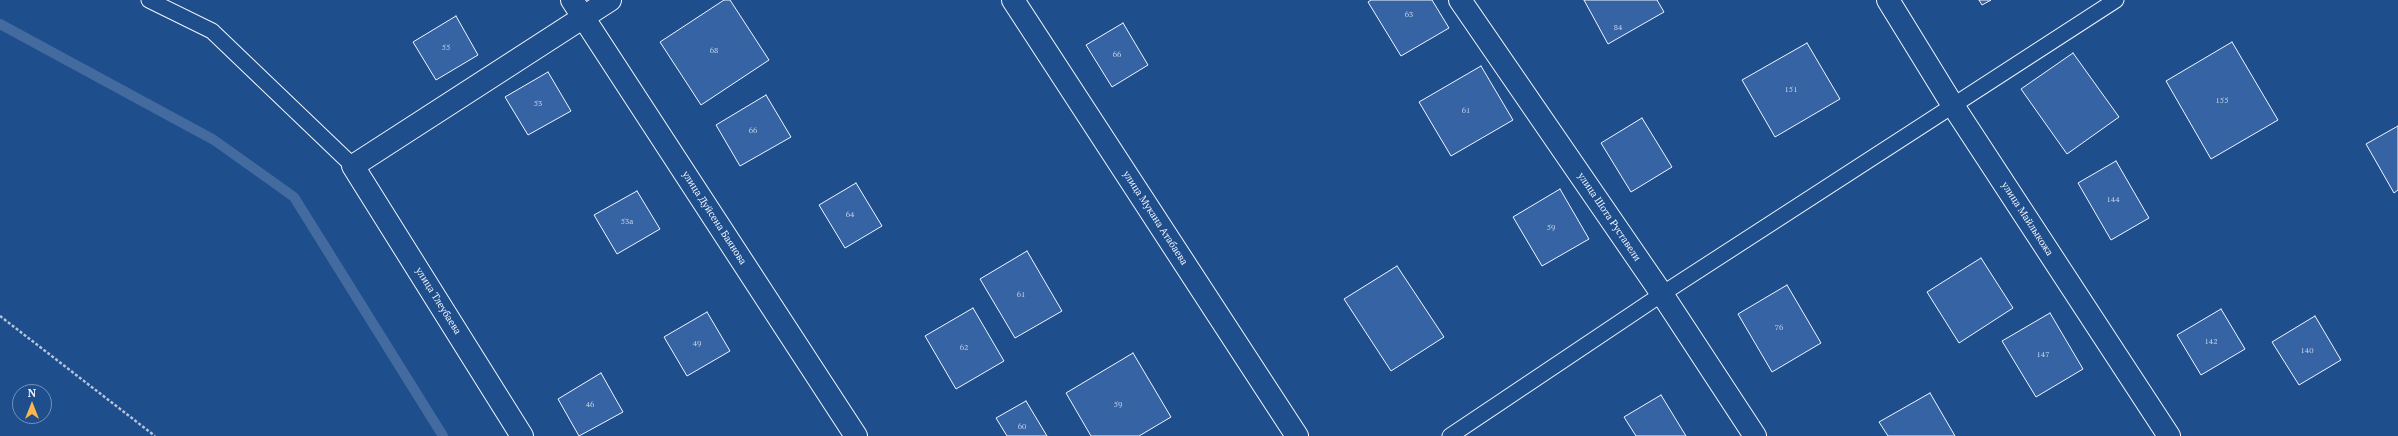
<!DOCTYPE html>
<html>
<head>
<meta charset="utf-8">
<style>
  body { margin:0 }
  #map { position:relative; width:2398px; height:436px; overflow:hidden; background:#1f4e8c; font-family:"PT Serif",serif }
  canvas { display:block }
  .north { position:absolute; left:12px; top:384px; width:40px; height:40px; box-sizing:border-box; background:#1f4e8c; border:1px solid #7391ba; border-radius:50%; rotate:0deg; font-size:11px; font-weight:700; line-height:16px; text-align:center; color:#f2f6ff }
  .north::after { content:''; display:block; margin:auto; width:14px; height:18px; background:#ffb74d; clip-path:polygon(50% 0,100% 100%,50% 72%,0 100%) }
</style>
</head>
<body>
<div id="map">
<canvas width="2398" height="436"></canvas>
<div class="north">N</div>
</div>
<script>
const context = document.querySelector('canvas').getContext('2d');
context.lineJoin = 'round';
const toPath = rows => new Path2D(rows.map(r => 'M' + r).join(''));
function strokePath(path, color, width, dash) { context.strokeStyle = color; context.lineWidth = width; context.lineCap = dash ? 'butt' : 'round'; context.setLineDash(dash || []); context.stroke(path); }
function paint(path, color) { context.fillStyle = color; context.fill(path, 'evenodd'); }
function write(font, color, halo, rows, align = 'center') {
  context.font = font + ' "PT Serif",serif'; context.lineWidth = 3; context.setLineDash([]); context.textBaseline = 'middle'; context.strokeStyle = halo; context.fillStyle = color; for (const [text, x, y, turn = 0] of rows) {
    context.save(); context.translate(x, y); context.rotate((+turn || 0) * Math.PI / 180); context.textAlign = isNaN(turn) ? turn : align; if (halo) context.strokeText(text, 0, 0); context.fillText(text, 0, 0); context.restore();
  }
}
const stream = toPath([
  [0,24,214,140,294,197,443,436]
]);
const building = toPath([
  [724,0,730,0,769,60,701,105,660,42,724,0],
  [1371,0,1432,0,1449,28,1401,56,1368,2,1371,0],
  [1584,0,1657,0,1664,12,1608,44,1584,0],
  [1979,0,1991,0,1982,5,1979,0],
  [456,16,478,55,436,80,413,42,456,16],
  [1123,23,1148,65,1112,87,1086,45,1123,23],
  [2232,42,2278,120,2211,159,2166,81,2232,42],
  [1807,43,1840,99,1775,137,1742,80,1807,43],
  [2073,53,2119,117,2067,154,2021,89,2073,53],
  [1481,66,1513,120,1451,156,1419,102,1481,66],
  [548,72,571,111,528,135,505,97,548,72],
  [766,95,791,137,740,166,716,125,766,95],
  [1642,118,1672,167,1631,192,1601,143,1642,118],
  [2398,126,2398,190,2394,193,2366,144,2398,126],
  [2116,161,2149,218,2111,240,2078,183,2116,161],
  [856,183,882,226,845,248,819,205,856,183],
  [1560,189,1589,239,1542,266,1513,217,1560,189],
  [637,191,660,229,617,254,594,215,637,191],
  [1027,251,1062,311,1015,338,980,279,1027,251],
  [1981,258,2013,308,1959,343,1927,292,1981,258],
  [1397,266,1444,337,1391,371,1344,299,1397,266],
  [1787,285,1821,343,1772,372,1738,314,1787,285],
  [973,308,1004,361,956,389,925,336,973,308],
  [2221,309,2245,349,2201,375,2177,335,2221,309],
  [707,312,730,351,687,376,664,337,707,312],
  [2050,313,2083,369,2036,397,2002,341,2050,313],
  [2315,316,2341,360,2299,385,2272,342,2315,316],
  [1133,353,1171,417,1139,436,1091,436,1066,393,1133,353],
  [601,373,623,412,579,436,558,399,601,373],
  [1930,393,1955,436,1888,436,1879,422,1930,393],
  [1661,395,1686,436,1636,436,1624,417,1661,395],
  [1026,401,1047,436,1007,436,996,418,1026,401]
]);
const path = toPath([
  [0,316,155,436]
]);
const service = toPath([
  [149,0,212,31,353,166],
  [1450,436,1662,294,2116,0]
]);
const minor = toPath([
  [572,0,856,436],
  [1013,0,1297,436],
  [1460,0,1662,294,1755,436],
  [1888,0,1952,104,2169,436],
  [522,436,353,166,610,0]
]);
const numberNames = [
  ["63",1409,15],
  ["84",1618,28],
  ["55",446,48],
  ["68",714,51],
  ["66",1117,55],
  ["151",1791,90],
  ["155",2222,101],
  ["53",538,104],
  ["61",1466,111],
  ["66",753,131],
  ["144",2113,200],
  ["64",850,215],
  ["53а",627,222],
  ["59",1551,228],
  ["61",1021,295],
  ["76",1779,328],
  ["142",2211,342],
  ["49",697,344],
  ["62",964,348],
  ["140",2307,351],
  ["147",2043,355],
  ["46",590,405],
  ["59",1118,405],
  ["60",1022,427]
];
const streetNames = [
  ["улица Шота Руставели",1609,217,56],
  ["улица Дуйсена Баянова",714,218,57],
  ["улица Мукана Атабаева",1155,218,57],
  ["улица Майлыкожа",2027,219,57],
  ["улица Тлеубаева",438,301,58]
];
strokePath(stream, '#446ba0', 10);
paint(building, '#3563a3');
strokePath(building, '#f2f6ff', 1);
strokePath(service, '#f2f6ff', 17);
strokePath(minor, '#f2f6ff', 24);
strokePath(path, '#b3c4dc', 2.5, [3, 2]);
strokePath(service, '#1f4e8c', 15);
strokePath(minor, '#1f4e8c', 22);
write('8px', '#c3d1e8', null, numberNames);
write('10px', '#f2f6ff', '#1f4e8c', streetNames);
</script>
</body>
</html>
